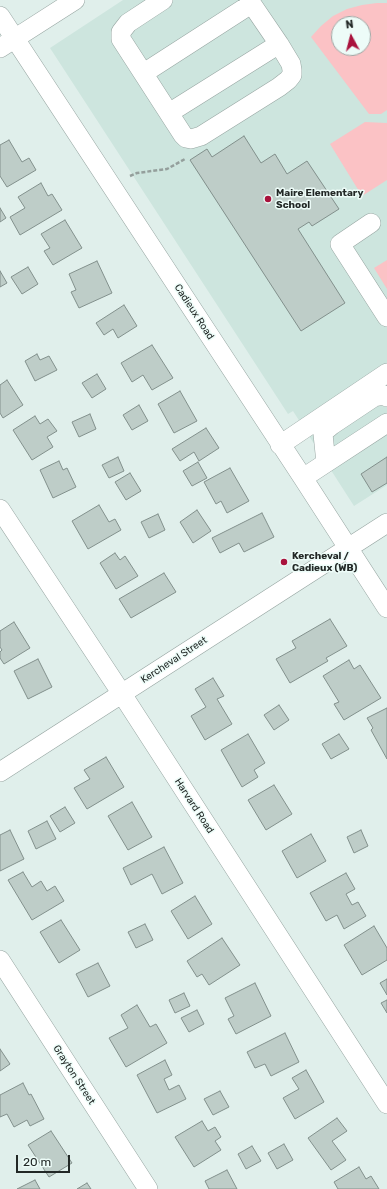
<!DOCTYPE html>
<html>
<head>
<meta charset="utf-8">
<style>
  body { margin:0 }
  #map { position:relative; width:387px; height:1189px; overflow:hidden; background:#e0efeb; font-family:Rubik,sans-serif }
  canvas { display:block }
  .north { position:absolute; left:331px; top:16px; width:40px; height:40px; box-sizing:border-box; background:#edfcf8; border:1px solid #9ca7a4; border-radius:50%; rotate:353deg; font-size:11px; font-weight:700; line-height:16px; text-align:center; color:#222826 }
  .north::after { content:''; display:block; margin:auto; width:14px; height:18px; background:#a9123c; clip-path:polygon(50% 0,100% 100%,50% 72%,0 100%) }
  .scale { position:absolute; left:16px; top:1155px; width:54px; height:18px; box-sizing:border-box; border:2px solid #222826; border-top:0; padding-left:5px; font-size:12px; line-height:14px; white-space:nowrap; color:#222826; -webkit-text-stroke:3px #edfcf8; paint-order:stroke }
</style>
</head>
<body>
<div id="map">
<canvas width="387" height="1189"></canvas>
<div class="north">N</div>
<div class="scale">20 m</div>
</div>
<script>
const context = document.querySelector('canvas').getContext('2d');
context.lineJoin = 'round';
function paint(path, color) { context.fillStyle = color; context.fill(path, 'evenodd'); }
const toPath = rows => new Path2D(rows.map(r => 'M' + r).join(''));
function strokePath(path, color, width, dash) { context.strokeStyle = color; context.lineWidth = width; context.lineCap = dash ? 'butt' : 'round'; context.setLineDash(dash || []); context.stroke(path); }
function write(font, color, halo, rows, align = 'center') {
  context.font = font + ' Rubik,sans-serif'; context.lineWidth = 3; context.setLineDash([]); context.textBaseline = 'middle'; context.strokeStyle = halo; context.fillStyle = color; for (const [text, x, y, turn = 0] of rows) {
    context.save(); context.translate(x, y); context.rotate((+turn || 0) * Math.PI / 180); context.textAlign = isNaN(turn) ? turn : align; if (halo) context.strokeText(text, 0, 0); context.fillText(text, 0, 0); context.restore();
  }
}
const built = toPath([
  [123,0,387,0,387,485,354,506,293,411,288,414,50,48],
  [339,24,363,24,363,48,339,48]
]);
const green = toPath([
  [377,3,387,3,387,110,381,114,369,114,311,37,321,26,333,16,347,9,362,5],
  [339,24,363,24,363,48,339,48],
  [365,122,387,123,387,180,362,196,330,144],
  [387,260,387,289,374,268]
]);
const building = toPath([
  [244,136,261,163,275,154,287,174,307,161,339,209,312,226,309,222,298,229,345,303,301,331,190,160,207,149,212,157,244,136],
  [9,140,22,162,29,158,36,170,7,187,0,176,0,145,9,140],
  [41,183,48,196,52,194,62,210,20,235,10,217,25,208,18,197,41,183],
  [0,208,6,218,0,222,0,208],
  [65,220,82,248,53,265,44,251,50,248,41,234,65,220],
  [97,261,112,293,79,308,71,292,76,290,69,274,97,261],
  [28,267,38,284,22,294,11,277,28,267],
  [0,271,7,283,0,287,0,271],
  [124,305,137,326,118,338,113,329,104,335,96,323,124,305],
  [152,345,173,378,152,390,143,375,132,382,121,363,152,345],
  [37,354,40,360,49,356,57,370,35,381,25,361,37,354],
  [97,374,106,389,92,398,82,383,97,374],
  [7,380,23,405,3,418,0,413,0,385,7,380],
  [180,391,197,421,174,433,158,404,180,391],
  [139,405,148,421,132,430,123,415,139,405],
  [90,414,96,429,79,437,72,422,90,414],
  [35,416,40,424,48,419,57,431,47,437,53,447,32,460,13,430,35,416],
  [206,428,219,448,199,461,194,452,180,461,172,449,206,428],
  [118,457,124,471,109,478,102,465,118,457],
  [387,457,387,483,372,492,361,474,387,457],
  [59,461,63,470,67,468,76,487,53,498,40,470,59,461],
  [198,462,207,478,192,486,183,471,198,462],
  [230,468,249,501,227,513,221,501,216,504,204,482,230,468],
  [130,473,141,491,126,500,115,482,130,473],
  [99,505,109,522,115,519,121,530,88,549,72,521,99,505],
  [197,510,211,531,193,543,180,522,197,510],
  [262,513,274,537,244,552,239,543,220,553,212,538,262,513],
  [158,514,165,530,149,538,141,522,158,514],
  [115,553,120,560,125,556,138,576,116,589,100,563,115,553],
  [164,573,176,592,131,618,119,599,164,573],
  [330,619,347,646,326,658,328,661,290,683,276,659,296,648,292,641,330,619],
  [14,622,30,648,4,664,0,658,0,652,2,650,0,647,0,631,14,622],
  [38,659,52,687,28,699,14,671,38,659],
  [349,660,354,669,360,665,381,698,344,720,334,704,339,702,323,676,349,660],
  [213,678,224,696,217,699,232,724,205,740,191,716,206,707,195,689,213,678],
  [279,705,289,720,274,730,264,715,279,705],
  [387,708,387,759,371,730,373,728,367,718,387,708],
  [248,734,265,763,254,770,258,777,242,787,221,750,248,734],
  [339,734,349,749,331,759,322,744,339,734],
  [106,757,124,787,87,809,74,788,90,779,84,770,106,757],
  [274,785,292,814,266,830,248,800,274,785],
  [132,802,152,837,128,850,108,816,132,802],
  [65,807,75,823,60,832,50,816,65,807],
  [47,821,56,839,36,849,28,831,47,821],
  [10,830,24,859,0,871,0,835,10,830],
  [361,830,368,846,354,853,347,837,361,830],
  [311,834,326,861,297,878,282,851,311,834],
  [164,847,183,883,162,894,152,874,131,885,123,868,164,847],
  [23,872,32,887,41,881,47,891,55,886,64,901,32,920,8,880,23,872],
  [346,873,355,889,346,894,352,905,358,902,366,916,344,929,337,915,326,921,310,893,346,873],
  [195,896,212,924,188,939,171,911,195,896],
  [61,920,80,950,59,963,40,932,61,920],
  [145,924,153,940,136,948,128,932,145,924],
  [374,926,387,948,387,960,362,975,344,945,374,926],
  [222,938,240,965,209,985,202,974,197,977,187,961,222,938],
  [98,963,110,986,88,997,76,974,98,963],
  [387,979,387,995,380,983,387,979],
  [255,983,271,1016,236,1034,228,1019,234,1016,225,998,255,983],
  [184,993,190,1006,175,1013,169,1000,184,993],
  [387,1000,387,1013,381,1003,387,1000],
  [137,1005,150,1027,156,1024,167,1043,126,1067,109,1038,128,1028,121,1015,137,1005],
  [197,1010,204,1024,189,1032,181,1018,197,1010],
  [285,1033,299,1062,271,1076,265,1064,255,1068,247,1052,285,1033],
  [0,1049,10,1064,0,1071,0,1049],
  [165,1060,172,1075,164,1079,169,1090,179,1085,186,1099,157,1113,137,1075,165,1060],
  [306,1070,324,1102,295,1119,283,1098,299,1089,292,1078,306,1070],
  [23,1083,29,1095,31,1094,44,1119,30,1126,27,1120,14,1127,7,1114,0,1117,0,1095,23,1083],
  [220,1091,229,1107,213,1115,204,1099,220,1091],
  [337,1118,347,1131,332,1141,346,1160,331,1170,308,1138,337,1118],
  [202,1121,208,1131,215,1127,221,1137,215,1141,221,1150,194,1167,175,1137,202,1121],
  [51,1131,72,1163,49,1177,28,1145,51,1131],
  [284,1144,293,1160,277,1169,268,1153,284,1144],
  [252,1146,261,1161,246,1169,238,1154,252,1146],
  [359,1167,366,1179,371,1176,379,1189,338,1189,334,1182,359,1167],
  [227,1170,237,1189,209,1189,205,1181,227,1170],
  [35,1180,40,1189,17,1189,35,1180],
  [87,1183,91,1189,77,1189,87,1183]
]);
const path = toPath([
  [130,176,137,173,167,169,185,159]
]);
const minor = toPath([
  [163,0,128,23,121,32,121,39,183,135,186,138,191,139,201,136,279,87,288,80,292,75,292,70,291,64,279,44,249,0],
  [0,16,303,478,387,608],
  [0,48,75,0],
  [144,73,251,4],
  [169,113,279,44],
  [371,223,340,244,387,317],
  [280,445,387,373],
  [326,463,323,434,326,430,332,425,374,397,384,395,387,397],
  [303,478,387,423],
  [0,509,122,694,387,1104],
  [0,772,387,523],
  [0,960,148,1189]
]);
const markers = [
  [268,199,4,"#a9123c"],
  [284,562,4,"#a9123c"]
];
const poiNames = [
  ["Maire Elementary",276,193],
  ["School",276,205],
  ["Kercheval /",292,556],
  ["Cadieux (WB)",292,568]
];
const streetNames = [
  ["Cadieux Road",194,312,57],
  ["Kercheval Street",174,660,-33],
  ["Harvard Road",194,806,57],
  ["Grayton Street",74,1075,57]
];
paint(built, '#cde5de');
paint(green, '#fbc2c5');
paint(building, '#becdc8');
strokePath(building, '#82908c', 1);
strokePath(minor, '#97a6a2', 20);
strokePath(path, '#949f9c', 2.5, [4, 2]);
strokePath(minor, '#fff', 19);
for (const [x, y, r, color] of markers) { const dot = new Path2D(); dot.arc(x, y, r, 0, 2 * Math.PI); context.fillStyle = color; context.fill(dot); strokePath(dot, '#edfcf8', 1.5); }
write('bold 10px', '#222826', '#edfcf8', poiNames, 'left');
write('10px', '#222826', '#edfcf8', streetNames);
</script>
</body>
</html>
